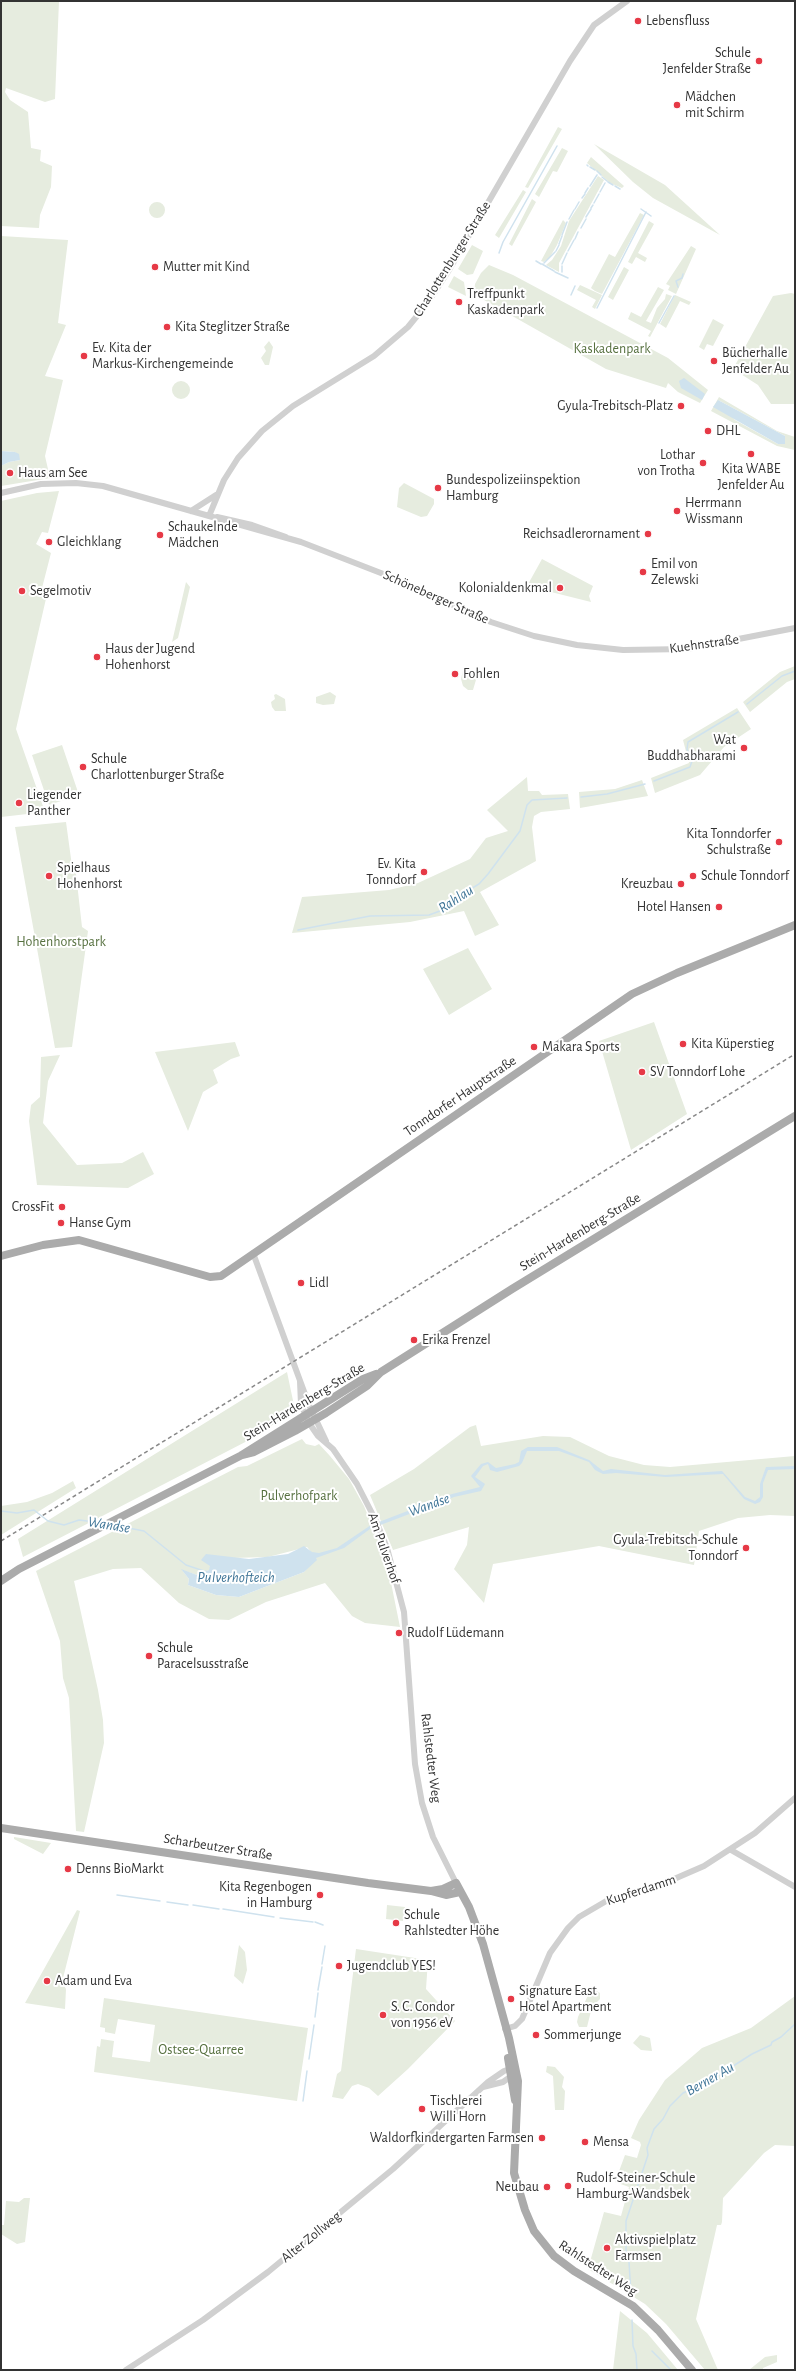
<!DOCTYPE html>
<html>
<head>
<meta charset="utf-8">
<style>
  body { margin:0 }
  #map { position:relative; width:796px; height:2371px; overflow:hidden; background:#fff; font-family:"Alegreya Sans",sans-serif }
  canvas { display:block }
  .frame { position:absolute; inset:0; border:2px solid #333; pointer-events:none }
</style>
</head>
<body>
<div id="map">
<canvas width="796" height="2371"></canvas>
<div class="frame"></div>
</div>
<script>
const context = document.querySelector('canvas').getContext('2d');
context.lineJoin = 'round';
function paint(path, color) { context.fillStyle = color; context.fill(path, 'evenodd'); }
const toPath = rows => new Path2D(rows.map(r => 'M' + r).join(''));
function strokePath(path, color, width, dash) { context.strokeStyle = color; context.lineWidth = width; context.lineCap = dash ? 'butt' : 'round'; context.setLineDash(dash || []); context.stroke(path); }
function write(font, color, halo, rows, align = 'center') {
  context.font = font + ' "Alegreya Sans",sans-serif'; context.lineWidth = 4; context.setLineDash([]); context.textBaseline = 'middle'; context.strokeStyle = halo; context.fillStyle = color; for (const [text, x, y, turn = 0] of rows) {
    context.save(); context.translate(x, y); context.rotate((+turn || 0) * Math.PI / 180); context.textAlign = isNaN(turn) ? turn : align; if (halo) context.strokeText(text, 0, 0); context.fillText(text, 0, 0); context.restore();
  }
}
const green = toPath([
  [1,1,59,1,55,99,45,102,6,88,5,92,10,100,28,112,31,148,41,150,40,161,52,166,51,187,40,215,39,228,1,226],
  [558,127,562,129,528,188,525,187],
  [594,144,665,185,720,235,653,198,633,182],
  [562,148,568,151,557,172,553,171,539,197,535,194],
  [591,157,624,186,622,188,610,183,587,163],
  [598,176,604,180,559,263,559,272,546,265,552,260,561,246,569,221],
  [523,190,526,192,499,238,495,235],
  [532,199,536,202,512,246,509,244],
  '149 210a8 8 0 1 1 16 0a8 8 0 1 1-16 0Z',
  [640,213,644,215,602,294,595,291,591,288,609,254,615,257],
  [563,220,566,223,557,245,550,257,544,262,541,261],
  [649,221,654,224,638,253,647,258,645,262,636,257,632,264,628,262],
  [1,236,68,240,58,323,66,325,45,376,63,380,45,456,50,478,1,486,1,466,9,462,20,460,15,452,1,451],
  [472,245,483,251,473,274,467,275,458,269],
  [691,246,696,249,676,294,668,290,670,286,666,284],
  [489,265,513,275,668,358,708,390,700,403,678,392,668,383,666,388,606,369,477,296,474,292,475,284,481,273],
  [624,267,629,270,613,300,608,297],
  [454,276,464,282,466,296,448,287],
  [580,285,602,295,595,309,592,307,596,300,577,290],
  [658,287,664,290,646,321,651,323,657,308,665,299,666,294,672,296,650,337,648,336,651,331,628,319,631,312,641,317],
  [791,293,795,294,795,404,771,404,758,385,733,369,773,296],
  [675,295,691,302,689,305,680,301,666,328,660,324],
  [713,319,724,325,713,346,707,344,704,350,699,347],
  [269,341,273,347,269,365,265,365,261,358,266,351,264,347],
  '172 390a9 9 0 1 1 18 0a9 9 0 1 1-18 0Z',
  [719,397,777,431,795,437,795,450,777,446,711,411],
  [718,400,785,436,785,444,778,444,735,420],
  [404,483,434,499,434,504,427,516,421,517,397,507,399,488],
  [59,491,48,533,42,532,36,544,51,553,42,588,48,590,16,729,45,812,1,817,1,501,37,493],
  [542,559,593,586,589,596,591,602,527,586],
  [186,582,190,587,178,638,172,642],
  [795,666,795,679,787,682,750,712,743,702,780,672],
  [463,670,478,673,473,690,468,690,463,686,461,679],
  [330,692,336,696,334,704,323,705,316,703,316,697],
  [276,694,285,699,286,711,275,711,272,707,271,702,275,699,274,695],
  [737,708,751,729,724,747,700,775,655,793,651,778,689,763,683,740],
  [62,745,79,795,49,805,32,755],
  [527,777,528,791,539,791,542,795,568,794,570,809,541,812,534,816,532,827,536,861,480,892,499,925,475,936,464,911,410,922,292,933,302,897,389,890,418,883,470,859,486,838,508,831,487,810],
  [642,780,648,796,580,808,579,792,615,789],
  [66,822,72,866,76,874,82,927,88,931,72,1047,55,1048,15,827],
  [468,948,492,989,449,1015,423,969],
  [654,1022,687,1114,631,1150,599,1041],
  [235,1042,240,1056,231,1059,213,1070,218,1083,203,1092,188,1131,155,1052],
  [60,1055,48,1081,43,1123,77,1165,122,1163,143,1152,154,1174,128,1188,37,1185,29,1121,31,1105,40,1097,41,1057],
  [287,1372,295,1410,253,1438,23,1557,18,1539],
  [476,1425,481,1446,543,1436,570,1437,609,1456,644,1465,670,1467,795,1456,795,1516,770,1515,738,1518,699,1531,694,1565,599,1546,493,1564,484,1603,454,1569,467,1545,469,1527,393,1550,370,1495,414,1469,470,1427],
  [302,1439,306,1444,315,1446,319,1444,330,1456,349,1479,364,1506,387,1563,400,1627,365,1623,352,1616,325,1583,266,1602,229,1620,209,1619,179,1603,141,1568,113,1569,74,1581,98,1690,103,1720,104,1743,84,1832,76,1831,69,1698,63,1678,60,1641,36,1571,238,1467,247,1466],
  [307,1547,316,1558,304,1572,239,1597,216,1595,188,1585,189,1579,182,1570,197,1575,209,1570,211,1566,232,1558,268,1557],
  [73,1481,76,1488,1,1535,1,1506,27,1502,52,1493],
  [14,1837,51,1843,43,1854,14,1839],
  [387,1905,405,1907,403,1921,386,1919],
  [77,1910,80,1911,62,1982,66,1989,65,2009,25,2003],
  [239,1945,245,1952,247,1970,243,1984,234,1976],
  [356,1949,428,1960,426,1989,455,2021,408,2069,378,2096,369,2088,358,2084,352,2086,343,2099,332,2097,337,2074,341,2071],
  [593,1989,600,1993,600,1999,592,2007,587,2027,579,2027,577,2022,578,2017,590,1991],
  [795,1996,795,2146,775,2145,764,2153,723,2198,722,2222,721,2225,717,2225,696,2319,718,2370,705,2370,666,2324,645,2304,588,2269,604,2212,621,2216,629,2187,615,2182,625,2155,637,2158,641,2145,640,2142,631,2138,639,2120,665,2080,702,2048,751,2028],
  [104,1998,308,2028,297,2101,94,2072,97,2046,100,2047,101,2039,114,2041,112,2057,150,2062,155,2025,118,2019,115,2034,105,2032,105,2028,100,2027],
  [640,2035,650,2038,652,2051,641,2050,633,2043],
  [547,2066,555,2067,564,2077,562,2087,565,2091,564,2110,555,2110,553,2076,546,2072],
  [24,2198,30,2198,25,2242,17,2244,1,2234,1,2225,4,2225,6,2201,19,2202],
  [620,2311,647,2333,678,2370,613,2370],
  [777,2355,777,2362,763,2368,763,2370,749,2370,765,2357]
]);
const water = toPath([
  [684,378,705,394,702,400,681,388,679,381],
  [718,400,785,436,785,444,778,444,713,407],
  [1,451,15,452,19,454,20,460,9,462,1,466],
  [528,1447,557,1447,589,1460,603,1471,611,1469,665,1475,722,1471,745,1497,755,1501,760,1497,760,1484,766,1467,795,1466,795,1469,768,1470,763,1483,763,1497,760,1502,755,1504,744,1499,723,1474,666,1477,616,1473,603,1474,595,1470,589,1462,559,1451,527,1451,522,1463,519,1466,497,1472,490,1470,488,1464,483,1466,475,1477,485,1484,481,1491,454,1497,370,1529,344,1548,316,1558,317,1560,304,1572,239,1597,216,1595,188,1585,189,1579,181,1569,197,1575,209,1570,210,1566,201,1560,206,1554,249,1559,288,1554,304,1546,312,1552,319,1553,337,1548,371,1525,452,1494,480,1487,471,1476,481,1464,488,1462,496,1468,515,1464,519,1462,521,1451]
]);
const stream = toPath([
  [587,165,588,166],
  [590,167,595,170],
  [597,171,601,175],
  [602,177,607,181],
  [608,182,613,185],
  [590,186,597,175],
  [615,186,620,189],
  [600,192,605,183],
  [585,193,588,188],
  [582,198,585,194],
  [594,203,599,194],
  [591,208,593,205],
  [575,209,579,202],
  [641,209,651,216],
  [586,217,591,209],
  [569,219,574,210],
  [581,228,586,219],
  [562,235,567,222],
  [575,239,578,232],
  [559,244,562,236],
  [556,251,559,245],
  [568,251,574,240],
  [499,253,503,242,557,146],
  [536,261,541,264],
  [544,263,555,252],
  [542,264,554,271],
  [562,264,567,253],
  [555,272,568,278],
  [562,272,562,266],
  [678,287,676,281,682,278,683,274],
  [571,295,575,286],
  [597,308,646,212],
  [659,323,674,296],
  [747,704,782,676,795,671],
  [654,781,690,767,692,761,687,749,688,742,738,712],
  [581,797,607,794,645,784],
  [298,930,370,916,429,915,448,908,459,896,479,884,488,874,520,831,527,805,532,800,567,798],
  [1,1511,17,1513,34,1510,48,1521,64,1525,79,1520,103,1523],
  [113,1525,144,1531,186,1565,207,1572],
  [117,1895,160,1901],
  [167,1902,188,1905],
  [193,1905,219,1909],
  [223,1909,274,1917],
  [280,1918,313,1922],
  [315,1922,323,1925],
  [322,1964,325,1946],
  [318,1990,322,1967],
  [315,2017,318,1993],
  [309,2059,314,2025],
  [303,2101,307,2071],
  [631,2295,629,2262,626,2250,626,2221,648,2155,647,2148,654,2129,663,2119,670,2106,683,2093,708,2082,752,2054,771,2045,772,2042,781,2037,795,2024],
  [632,2320,633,2346,636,2354,637,2370],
  [652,2351,671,2370]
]);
const minor = toPath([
  [1,493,41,484,76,483,103,486,301,542,386,575,491,622,534,636,577,645,623,650,687,649,795,628],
  [191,511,216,495],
  [209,516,224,480,238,458,262,431,293,406,374,356,408,327,426,305,449,270,570,61,594,25,627,1],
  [217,517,252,525,286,537],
  [253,1253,309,1405,326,1441],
  [300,1381,301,1404,309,1423,318,1436,333,1449,357,1484,376,1521,387,1548,404,1612,415,1764,422,1803,433,1837,456,1883],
  [731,1850,795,1887],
  [505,2029,515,2026,522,2019,550,1953,568,1928,579,1917,608,1900,658,1886,704,1866,755,1833,795,1798],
  [483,2087,503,2082,513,2075],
  [126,2370,203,2320,268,2272,393,2169,488,2082,504,2071,513,2068]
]);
const major = toPath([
  [1,1256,43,1245,79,1240,210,1277,221,1276,632,994,677,973,795,925],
  [242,1455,254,1452,295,1431,326,1413,367,1386,381,1372,512,1289,795,1116],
  [1,1581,19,1569,242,1455,363,1379,376,1374],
  [1,1828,368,1883,431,1891,446,1895,460,1892],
  [431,1891,443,1889,456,1883,469,1907,483,1944,509,2038,518,2081,514,2173,525,2210,534,2231,554,2256,574,2271,633,2306,658,2330,692,2370],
  [508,2058,515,2100]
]);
const rail = toPath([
  [1,1541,795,1054]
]);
const markers = [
  [638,21,4,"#e63946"],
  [759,61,4,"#e63946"],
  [677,105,4,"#e63946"],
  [155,267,4,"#e63946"],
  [459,302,4,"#e63946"],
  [167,327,4,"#e63946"],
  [84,356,4,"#e63946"],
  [714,361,4,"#e63946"],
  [681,406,4,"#e63946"],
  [708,431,4,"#e63946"],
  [751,454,4,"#e63946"],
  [703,463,4,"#e63946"],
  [10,473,4,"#e63946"],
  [438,488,4,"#e63946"],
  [677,511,4,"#e63946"],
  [648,534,4,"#e63946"],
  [160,535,4,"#e63946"],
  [49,542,4,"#e63946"],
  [643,572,4,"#e63946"],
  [560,588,4,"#e63946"],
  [22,591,4,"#e63946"],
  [97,657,4,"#e63946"],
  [455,674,4,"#e63946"],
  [744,748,4,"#e63946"],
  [83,767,4,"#e63946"],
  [19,803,4,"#e63946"],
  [779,842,4,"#e63946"],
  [424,872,4,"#e63946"],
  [49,876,4,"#e63946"],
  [693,876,4,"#e63946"],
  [681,884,4,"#e63946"],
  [719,907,4,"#e63946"],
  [683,1044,4,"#e63946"],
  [534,1047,4,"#e63946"],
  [642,1072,4,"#e63946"],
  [62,1207,4,"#e63946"],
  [61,1223,4,"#e63946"],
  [301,1283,4,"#e63946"],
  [414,1340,4,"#e63946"],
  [746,1548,4,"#e63946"],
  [399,1633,4,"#e63946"],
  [149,1656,4,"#e63946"],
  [68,1869,4,"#e63946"],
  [320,1895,4,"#e63946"],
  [396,1923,4,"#e63946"],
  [339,1966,4,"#e63946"],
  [47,1981,4,"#e63946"],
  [511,1999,4,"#e63946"],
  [383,2015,4,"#e63946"],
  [536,2035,4,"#e63946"],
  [422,2109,4,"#e63946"],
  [542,2138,4,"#e63946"],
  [585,2142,4,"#e63946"],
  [568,2186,4,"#e63946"],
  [547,2187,4,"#e63946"],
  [607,2248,4,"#e63946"]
];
const poiNames = [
  ["Lebensfluss",646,21],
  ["Schule",751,53,"right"],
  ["Jenfelder Straße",751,69,"right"],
  ["Mädchen",685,97],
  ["mit Schirm",685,113],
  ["Mutter mit Kind",163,267],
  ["Treffpunkt",467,294],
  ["Kaskadenpark",467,310],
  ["Kita Steglitzer Straße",175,327],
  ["Ev. Kita der",92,348],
  ["Markus-Kirchengemeinde",92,364],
  ["Bücherhalle",722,353],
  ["Jenfelder Au",722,369],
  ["Gyula-Trebitsch-Platz",673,406,"right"],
  ["DHL",716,431],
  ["Lothar",695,455,"right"],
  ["von Trotha",695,471,"right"],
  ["Kita WABE",751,469,"center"],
  ["Jenfelder Au",751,485,"center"],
  ["Haus am See",18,473],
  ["Bundespolizeiinspektion",446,480],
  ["Hamburg",446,496],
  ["Herrmann",685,503],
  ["Wissmann",685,519],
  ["Schaukelnde",168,527],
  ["Mädchen",168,543],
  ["Reichsadlerornament",640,534,"right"],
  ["Gleichklang",57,542],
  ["Emil von",651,564],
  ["Zelewski",651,580],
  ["Kolonialdenkmal",552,588,"right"],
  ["Segelmotiv",30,591],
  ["Haus der Jugend",105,649],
  ["Hohenhorst",105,665],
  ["Fohlen",463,674],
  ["Wat",736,740,"right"],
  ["Buddhabharami",736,756,"right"],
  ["Schule",91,759],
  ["Charlottenburger Straße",91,775],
  ["Liegender",27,795],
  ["Panther",27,811],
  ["Kita Tonndorfer",771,834,"right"],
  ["Schulstraße",771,850,"right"],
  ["Ev. Kita",416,864,"right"],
  ["Tonndorf",416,880,"right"],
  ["Spielhaus",57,868],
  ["Hohenhorst",57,884],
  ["Schule Tonndorf",701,876],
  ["Kreuzbau",673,884,"right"],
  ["Hotel Hansen",711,907,"right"],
  ["Kita Küperstieg",691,1044],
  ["Makara Sports",542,1047],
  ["SV Tonndorf Lohe",650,1072],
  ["CrossFit",54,1207,"right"],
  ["Hanse Gym",69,1223],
  ["Lidl",309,1283],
  ["Erika Frenzel",422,1340],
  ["Gyula-Trebitsch-Schule",738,1540,"right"],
  ["Tonndorf",738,1556,"right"],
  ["Rudolf Lüdemann",407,1633],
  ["Schule",157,1648],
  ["Paracelsusstraße",157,1664],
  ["Denns BioMarkt",76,1869],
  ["Kita Regenbogen",312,1887,"right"],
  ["in Hamburg",312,1903,"right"],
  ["Schule",404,1915],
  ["Rahlstedter Höhe",404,1931],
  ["Jugendclub YES!",347,1966],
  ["Adam und Eva",55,1981],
  ["Signature East",519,1991],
  ["Hotel Apartment",519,2007],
  ["S. C. Condor",391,2007],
  ["von 1956 eV",391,2023],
  ["Sommerjunge",544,2035],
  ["Tischlerei",430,2101],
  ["Willi Horn",430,2117],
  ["Waldorfkindergarten Farmsen",534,2138,"right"],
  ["Mensa",593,2142],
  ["Rudolf-Steiner-Schule",576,2178],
  ["Hamburg-Wandsbek",576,2194],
  ["Neubau",539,2187,"right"],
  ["Aktivspielplatz",615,2240],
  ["Farmsen",615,2256]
];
const streetNames = [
  ["Charlottenburger Straße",452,259,-58],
  ["Schöneberger Straße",436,597,24],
  ["Kuehnstraße",704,644,-8],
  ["Tonndorfer Hauptstraße",460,1096,-34],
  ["Stein-Hardenberg-Straße",580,1232,-31],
  ["Stein-Hardenberg-Straße",304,1402,-31],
  ["Am Pulverhof",384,1548,71],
  ["Rahlstedter Weg",431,1758,83],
  ["Scharbeutzer Straße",218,1847,9],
  ["Kupferdamm",641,1890,-18],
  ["Alter Zollweg",311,2237,-39],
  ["Rahlstedter Weg",598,2268,33]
];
const parkNames = [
  ["Kaskadenpark",612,349],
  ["Hohenhorstpark",61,942],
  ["Pulverhofpark",299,1496],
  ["Ostsee-Quarree",201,2050]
];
const waterNames = [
  ["Rahlau",456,899,-33],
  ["Wandse",429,1505,-20],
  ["Wandse",109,1525,9],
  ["Pulverhofteich",236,1577],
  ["Berner Au",710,2079,-30]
];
paint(green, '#e6ecdf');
paint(water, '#cfe2ee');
strokePath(stream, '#cfe2ee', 1.5);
strokePath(minor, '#d0d0d0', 6);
strokePath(major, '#ababab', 8);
strokePath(rail, '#888', 1.5, [4, 3]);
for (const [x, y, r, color] of markers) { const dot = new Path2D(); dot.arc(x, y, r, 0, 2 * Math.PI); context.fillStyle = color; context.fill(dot); strokePath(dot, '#fff', 1.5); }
write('14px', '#333', '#fff', poiNames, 'left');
write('14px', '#333', '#fff', streetNames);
write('14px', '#56703f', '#fff', parkNames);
write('italic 15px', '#3f7597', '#fff', waterNames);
</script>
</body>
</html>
